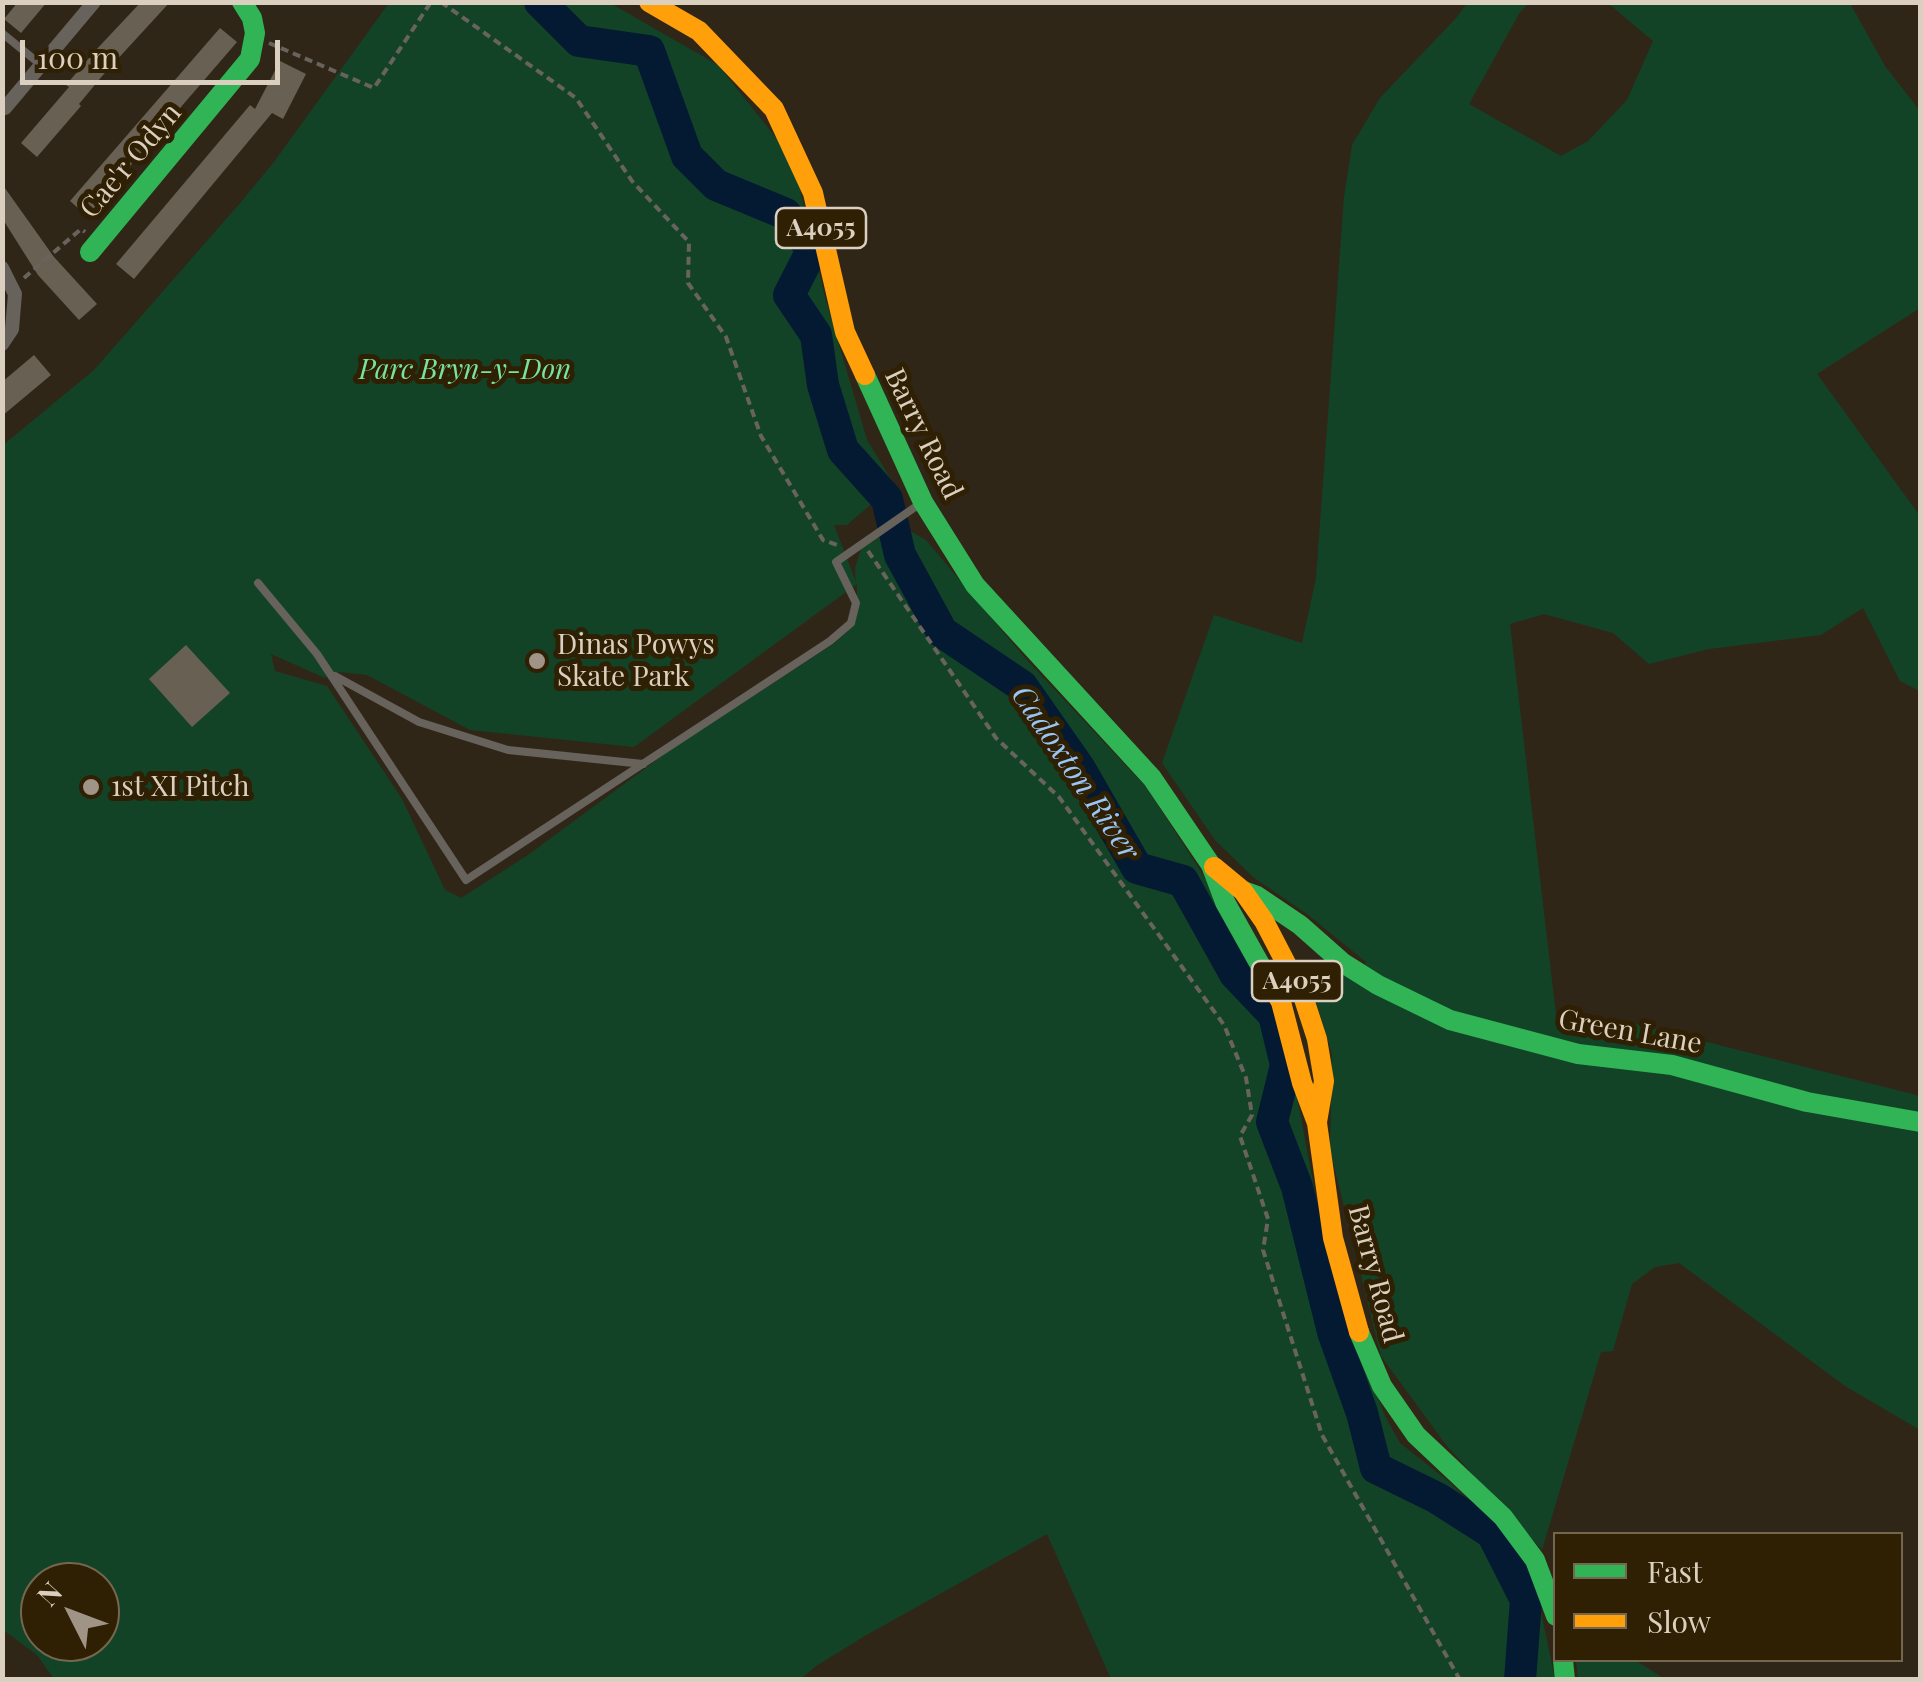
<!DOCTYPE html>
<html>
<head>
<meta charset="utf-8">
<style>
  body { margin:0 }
  #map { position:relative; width:1923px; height:1682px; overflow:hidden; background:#302618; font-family:"Playfair Display",serif }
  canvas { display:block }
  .frame { position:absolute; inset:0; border:5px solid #dbd0c0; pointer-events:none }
  .legend { position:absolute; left:1553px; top:1532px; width:350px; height:130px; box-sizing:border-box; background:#2f1f03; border:2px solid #74664f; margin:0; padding:12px 18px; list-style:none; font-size:30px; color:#dbd0c0 }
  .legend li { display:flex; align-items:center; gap:20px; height:50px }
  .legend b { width:50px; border:2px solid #74664f }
  .north { position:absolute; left:20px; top:1562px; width:100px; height:100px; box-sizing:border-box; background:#2f1f03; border:2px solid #74664f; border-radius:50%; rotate:312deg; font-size:28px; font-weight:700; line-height:40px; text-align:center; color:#dbd0c0 }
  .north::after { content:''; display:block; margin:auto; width:35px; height:45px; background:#9f9485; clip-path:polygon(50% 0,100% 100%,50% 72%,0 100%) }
  .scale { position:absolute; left:20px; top:40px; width:260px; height:45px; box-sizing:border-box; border:5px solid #dbd0c0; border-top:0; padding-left:12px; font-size:30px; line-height:35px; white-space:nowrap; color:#dbd0c0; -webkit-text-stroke:8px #2f1f03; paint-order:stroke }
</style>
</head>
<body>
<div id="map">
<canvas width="1923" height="1682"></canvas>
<div class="frame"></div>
<ul class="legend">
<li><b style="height:12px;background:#30b455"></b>Fast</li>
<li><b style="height:12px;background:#ff9f0a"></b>Slow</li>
</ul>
<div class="north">N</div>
<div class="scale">100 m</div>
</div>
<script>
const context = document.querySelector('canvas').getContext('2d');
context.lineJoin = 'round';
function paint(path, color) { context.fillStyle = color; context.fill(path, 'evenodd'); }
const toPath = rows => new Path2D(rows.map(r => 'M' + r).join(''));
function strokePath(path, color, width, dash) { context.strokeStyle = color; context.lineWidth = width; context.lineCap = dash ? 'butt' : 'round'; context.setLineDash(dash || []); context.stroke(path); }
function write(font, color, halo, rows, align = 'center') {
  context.font = font + ' "Playfair Display",serif'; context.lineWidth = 10; context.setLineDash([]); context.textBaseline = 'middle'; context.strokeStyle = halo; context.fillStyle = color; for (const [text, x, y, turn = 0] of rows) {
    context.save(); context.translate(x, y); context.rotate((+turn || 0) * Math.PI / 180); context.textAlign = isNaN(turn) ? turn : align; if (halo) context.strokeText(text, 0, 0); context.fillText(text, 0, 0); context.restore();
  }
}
const green = toPath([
  [389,3,610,3,718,65,793,159,825,297,867,440,894,484,847,525,834,525,856,582,855,568,861,549,888,532,907,529,926,540,1025,658,1146,787,1200,870,1258,970,1285,1032,1329,1268,1385,1416,1400,1443,1448,1481,1495,1526,1524,1567,1537,1593,1555,1679,1111,1679,1047,1534,863,1637,816,1666,801,1679,54,1679,37,1655,2,1629,2,446,94,370,241,202,274,162],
  [857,584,857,616,851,628,832,645,673,748,528,855,461,898,445,890,402,799,327,686,275,671,271,654,325,678,339,672,367,675,470,730,634,747],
  [40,1582,100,1582,100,1642,40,1642],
  [1467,3,1529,3,1520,12,1469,104,1561,156,1588,141,1627,100,1653,41,1608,3,1850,3,1885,66,1920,111,1920,308,1817,374,1920,516,1920,691,1900,681,1863,608,1821,635,1709,649,1649,664,1613,633,1544,614,1510,624,1557,1023,1628,1022,1920,1096,1920,1430,1845,1386,1679,1263,1655,1267,1632,1284,1613,1351,1601,1352,1542,1550,1446,1445,1381,1356,1330,1150,1332,1054,1315,998,1320,981,1338,973,1358,978,1366,962,1307,914,1253,877,1215,840,1162,763,1214,615,1302,643,1316,578,1344,197,1352,145,1380,98,1457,17],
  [1576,1660,1635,1660,1665,1679,1578,1679]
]);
const river = toPath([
  [540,2,579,41,649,51,687,156,716,185,786,214,812,250,789,295,816,335,823,385,843,450,887,499,900,555,942,632,1022,686,1080,769,1137,868,1183,881,1235,974,1274,1015,1286,1065,1272,1122,1297,1187,1333,1332,1362,1413,1376,1468,1437,1498,1492,1533,1526,1600,1520,1680]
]);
const building = toPath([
  [18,2,47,2,21,33,4,19],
  [141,2,170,2,103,75,79,104,81,106,37,157,21,143,69,87,66,85,95,51],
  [220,28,237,42,87,216,70,201],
  [280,61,306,74,283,119,272,113,134,279,116,264,250,105,255,109],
  [2,184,54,257,97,304,79,320,38,275,2,218],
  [34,355,51,375,2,416,2,382],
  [186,645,230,693,192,727,149,679]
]);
const path = toPath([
  [441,2,576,98,632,181,689,242,688,283,726,337,761,436,823,540,840,546],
  [269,43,374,88,431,2],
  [24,278,81,229,85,232],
  [868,551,996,738,1059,797,1224,1025,1246,1078,1252,1115,1240,1136,1268,1219,1263,1250,1322,1435,1460,1680]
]);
const lane = toPath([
  [2,33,41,65],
  [258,583,317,654,466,880,830,641,851,623,856,603,836,562,921,503],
  [335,676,419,722,508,750,643,764]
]);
const street = toPath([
  [5,108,94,2],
  [2,268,15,294,12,329,2,344],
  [1303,996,1315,976,1335,964,1343,963]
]);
const fast = toPath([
  [90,252,250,59,255,33,252,18,242,2],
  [865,375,923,502,975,585,1152,778,1211,865,1225,902,1263,970],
  [1243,891,1257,896,1300,925,1343,963,1378,985,1450,1020,1578,1054,1672,1065,1807,1102,1920,1122],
  [1359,1332,1382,1386,1416,1435,1503,1517,1535,1560,1556,1616],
  [1563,1660,1565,1680]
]);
const slow = toPath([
  [649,2,699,31,774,109,813,193,845,332,865,375],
  [1214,867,1243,891,1264,921,1303,996,1317,1039,1324,1081,1317,1122],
  [1263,970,1281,1002,1302,1083,1317,1123,1333,1238,1359,1332]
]);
const markers = [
  [537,661,10,"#9f9485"],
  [91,787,10,"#9f9485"]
];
const shields = [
  [821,228,90],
  [1297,981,90]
];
const shieldNames = [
  ["A4055",821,228],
  ["A4055",1297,981]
];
const streetNames = [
  ["Cae'r Odyn",131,161,-50],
  ["Barry Road",923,434,64],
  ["Green Lane",1630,1032,10],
  ["Barry Road",1375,1274,75]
];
const parkNames = [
  ["Parc Bryn-y-Don",465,370]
];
const poiNames = [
  ["Dinas Powys",557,645],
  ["Skate Park",557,677],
  ["1st XI Pitch",111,787]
];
const waterNames = [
  ["Cadoxton River",1075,773,56]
];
paint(green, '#134327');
strokePath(river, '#041a32', 32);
paint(building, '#696054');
strokePath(path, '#69635d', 4, [8, 5]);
strokePath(lane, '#67625b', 8);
strokePath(street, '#67625b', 14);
strokePath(fast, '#30b455', 20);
strokePath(slow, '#ff9f0a', 20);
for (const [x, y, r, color] of markers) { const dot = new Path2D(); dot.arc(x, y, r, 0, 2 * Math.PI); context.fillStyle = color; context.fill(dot); strokePath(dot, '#2f1f03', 4); }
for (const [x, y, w] of shields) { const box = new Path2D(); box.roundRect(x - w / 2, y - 20, w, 40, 8); context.fillStyle = '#2f1f03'; context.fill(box); strokePath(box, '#dbd0c0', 2.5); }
write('bold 25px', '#dbd0c0', null, shieldNames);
write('28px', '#dbd0c0', '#2f1f03', streetNames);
write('italic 28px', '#76e39f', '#2f1f03', parkNames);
write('28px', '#dbd0c0', '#2f1f03', poiNames, 'left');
write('italic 30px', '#98c6f6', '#2f1f03', waterNames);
</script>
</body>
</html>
